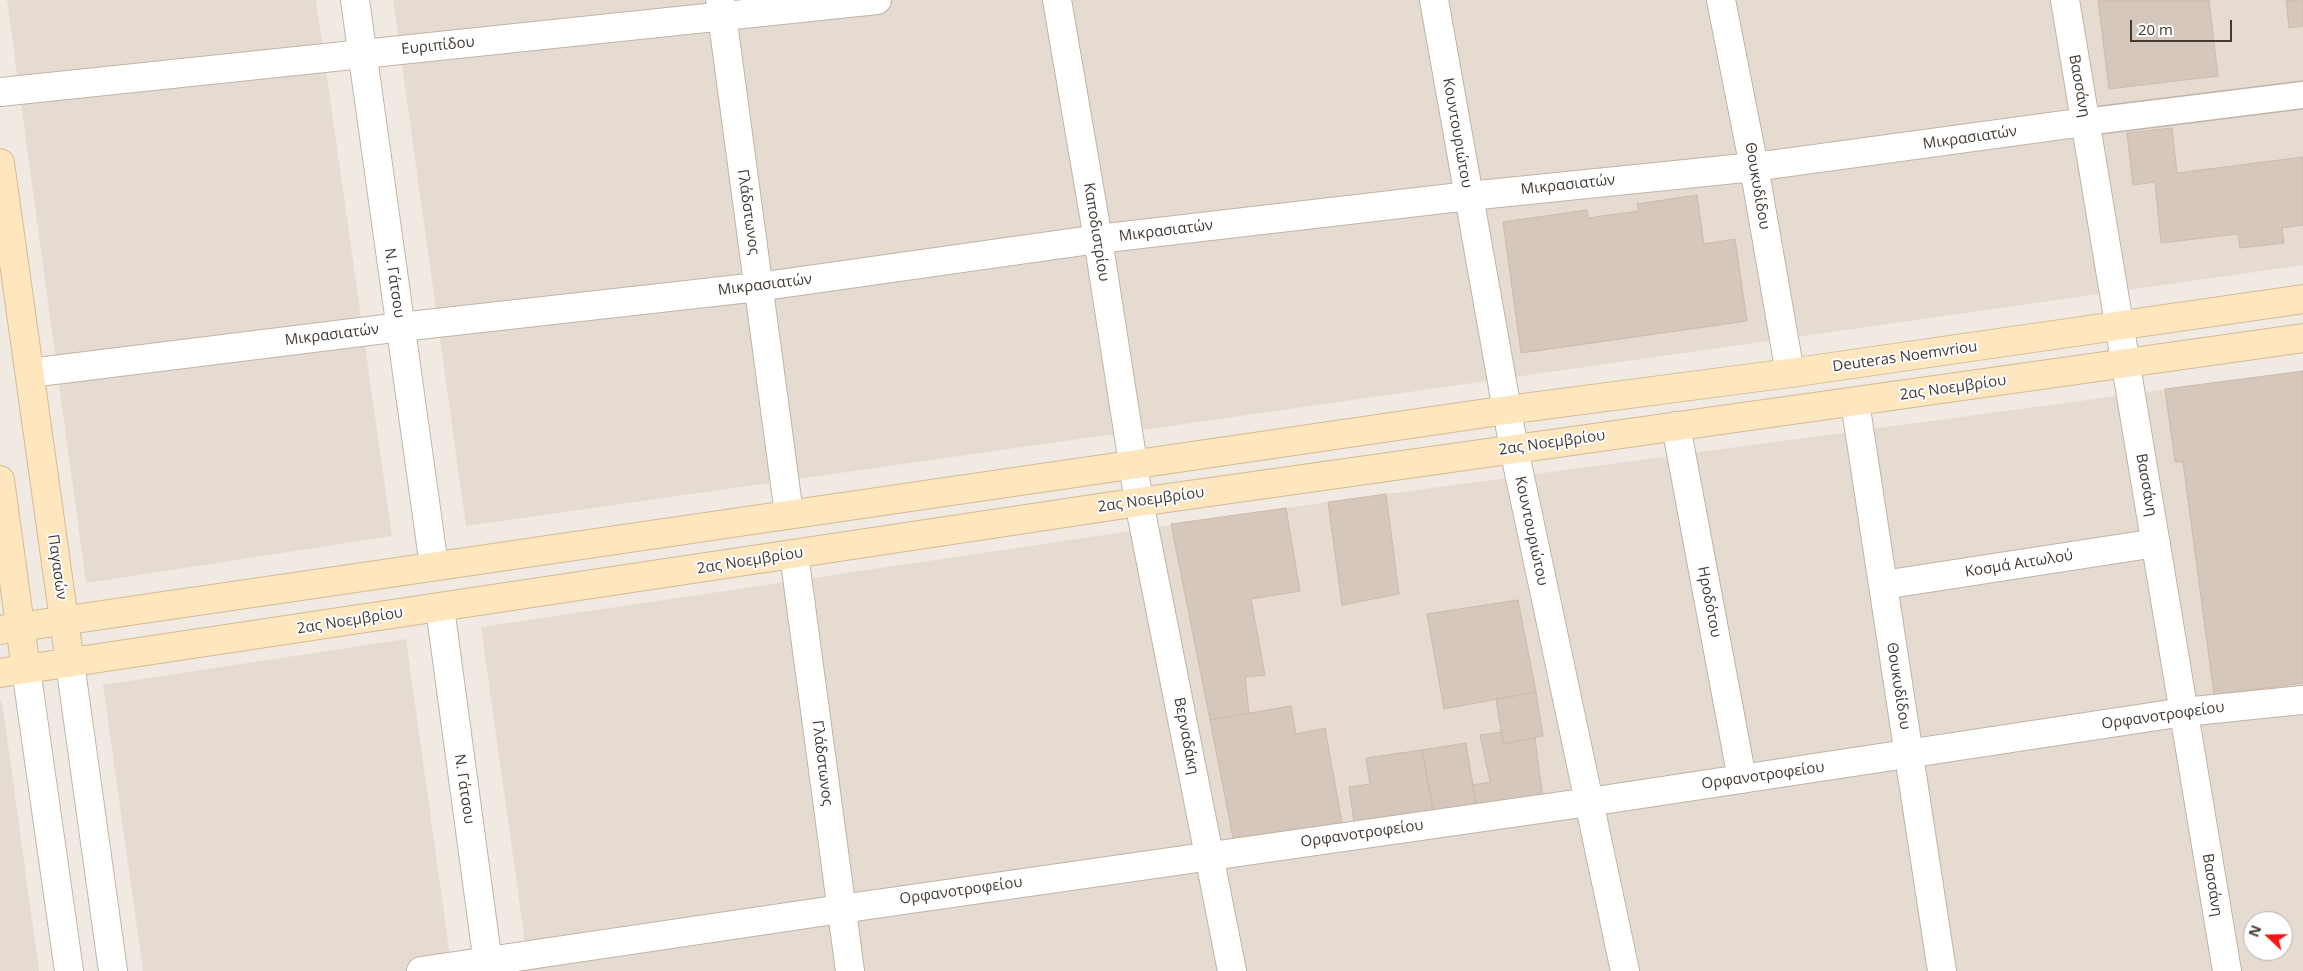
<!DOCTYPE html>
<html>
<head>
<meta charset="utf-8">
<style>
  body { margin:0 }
  #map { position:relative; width:2303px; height:971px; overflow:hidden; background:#f1eae2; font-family:"Open Sans",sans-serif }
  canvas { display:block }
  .north { position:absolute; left:2243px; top:911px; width:50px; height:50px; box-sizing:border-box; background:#fff; border:1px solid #b3b0ad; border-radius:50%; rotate:291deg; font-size:14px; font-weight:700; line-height:20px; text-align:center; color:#423a33 }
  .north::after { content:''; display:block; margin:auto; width:18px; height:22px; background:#f81513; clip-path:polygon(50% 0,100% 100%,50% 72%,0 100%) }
  .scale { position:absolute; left:2130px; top:20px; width:102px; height:22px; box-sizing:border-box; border:2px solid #423a33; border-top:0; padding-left:6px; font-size:15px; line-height:18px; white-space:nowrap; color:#423a33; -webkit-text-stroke:4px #fff; paint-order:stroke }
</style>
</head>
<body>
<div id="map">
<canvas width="2303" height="971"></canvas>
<div class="north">N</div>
<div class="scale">20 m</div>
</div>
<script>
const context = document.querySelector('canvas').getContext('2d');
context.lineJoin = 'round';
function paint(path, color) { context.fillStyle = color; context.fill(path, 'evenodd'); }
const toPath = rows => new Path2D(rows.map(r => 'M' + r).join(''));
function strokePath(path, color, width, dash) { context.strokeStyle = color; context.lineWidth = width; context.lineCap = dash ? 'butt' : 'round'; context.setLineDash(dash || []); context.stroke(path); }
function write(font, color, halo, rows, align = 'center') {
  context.font = font + ' "Open Sans",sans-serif'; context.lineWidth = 4; context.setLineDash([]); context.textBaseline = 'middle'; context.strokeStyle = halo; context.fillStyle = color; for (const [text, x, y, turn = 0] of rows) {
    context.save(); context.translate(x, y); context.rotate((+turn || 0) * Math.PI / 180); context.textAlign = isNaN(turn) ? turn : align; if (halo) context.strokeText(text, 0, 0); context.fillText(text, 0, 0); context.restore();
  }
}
const residential = toPath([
  [7,0,316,0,392,536,86,583],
  [393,0,2303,0,2303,265,466,526],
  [2303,371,2303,971,529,971,481,627,1328,502],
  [2253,921,2283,921,2283,951,2253,951],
  [406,639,452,971,143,971,103,685],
  [0,701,2,701,39,971,0,971]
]);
const building = toPath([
  [2098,0,2209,0,2218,76,2109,89,2098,0],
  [2286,0,2303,0,2303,26,2289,28,2286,0],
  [2172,128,2177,173,2303,157,2303,225,2282,228,2284,243,2240,248,2238,234,2161,243,2155,182,2133,185,2127,133,2172,128],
  [1697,195,1704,244,1735,239,1747,321,1521,353,1503,222,1587,210,1588,218,1639,211,1637,204,1697,195],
  [2303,371,2303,683,2214,695,2183,462,2175,462,2165,389,2303,371],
  [1386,494,1399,594,1342,605,1328,502,1386,494],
  [1286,508,1300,591,1251,599,1265,675,1245,677,1249,713,1210,720,1171,524,1286,508],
  [1518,600,1536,692,1444,709,1427,614,1518,600],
  [1536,692,1543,736,1503,744,1496,699,1536,692],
  [1291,706,1296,734,1325,728,1343,828,1234,843,1210,720,1291,706],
  [1502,732,1503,744,1535,738,1543,799,1477,810,1473,785,1490,782,1480,735,1502,732],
  [1466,743,1477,810,1434,816,1422,750,1466,743],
  [1422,750,1434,816,1355,829,1349,787,1370,784,1366,758,1422,750]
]);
const pedestrian = toPath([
  [2085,122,2303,95]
]);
const minor = toPath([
  [720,0,789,514],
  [1057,0,1098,239,1139,502,1232,971],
  [1434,0,1514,449,1625,971],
  [1721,0,1754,167,1790,373],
  [2065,0,2227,971],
  [0,92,877,0],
  [30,373,401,327,758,287,1098,239,1469,196,1754,167,2085,122],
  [1855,402,1942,971],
  [1676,426,1742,779],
  [794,554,850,971],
  [1883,585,2156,543],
  [421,971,841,909,1589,802,2184,712,2303,700]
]);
const tertiary = toPath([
  [355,0,434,566],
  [440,608,489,971],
  [70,663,113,971],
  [26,669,69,971]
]);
const secondary = toPath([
  [0,163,70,663],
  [0,480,26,669],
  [0,630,1507,410,1790,373,2303,299],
  [0,673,1139,502,2303,338]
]);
const streetNames = [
  ["Ευριπίδου",438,46,-6],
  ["Βασσάνη",2079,86,80],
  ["Κουντουριώτου",1457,133,80],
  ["Μικρασιατών",1970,138,-8],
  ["Μικρασιατών",1568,185,-6],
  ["Θουκυδίδου",1757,186,80],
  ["Γλάδστωνος",748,212,82],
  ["Μικρασιατών",1166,231,-7],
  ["Καποδιστρίου",1096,232,81],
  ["Ν. Γάτσου",394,283,82],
  ["Μικρασιατών",765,285,-7],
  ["Μικρασιατών",332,335,-7],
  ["Deuteras Noemvriou",1905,357,-8],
  ["2ας Νοεμβρίου",1953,388,-8],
  ["2ας Νοεμβρίου",1552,443,-8],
  ["Βασσάνη",2146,485,80],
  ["2ας Νοεμβρίου",1151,500,-8],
  ["Κουντουριώτου",1531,531,78],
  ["2ας Νοεμβρίου",750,561,-9],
  ["Κοσμά Αιτωλού",2019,564,-9],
  ["Παγασών",57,567,82],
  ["Ηροδότου",1709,602,79],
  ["2ας Νοεμβρίου",350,621,-9],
  ["Θουκυδίδου",1898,686,81],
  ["Ορφανοτροφείου",2163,716,-8],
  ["Βερναδάκη",1186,736,79],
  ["Γλάδστωνος",822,763,83],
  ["Ορφανοτροφείου",1763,776,-8],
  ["Ν. Γάτσου",464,789,82],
  ["Ορφανοτροφείου",1362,834,-8],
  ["Βασσάνη",2212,885,81],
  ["Ορφανοτροφείου",961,891,-8]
];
paint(residential, '#e5dbd0');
paint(building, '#d5c7bb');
strokePath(building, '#cdbbab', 1);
strokePath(pedestrian, '#bfb4a8', 29);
strokePath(minor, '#bfb4a8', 30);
strokePath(tertiary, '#bfb4a8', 30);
strokePath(secondary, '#d4ba94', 30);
strokePath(pedestrian, '#fff', 26);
strokePath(minor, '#fff', 28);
strokePath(tertiary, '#fff', 28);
strokePath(secondary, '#fee6bf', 28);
write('15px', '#423a33', '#fff', streetNames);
</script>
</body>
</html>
